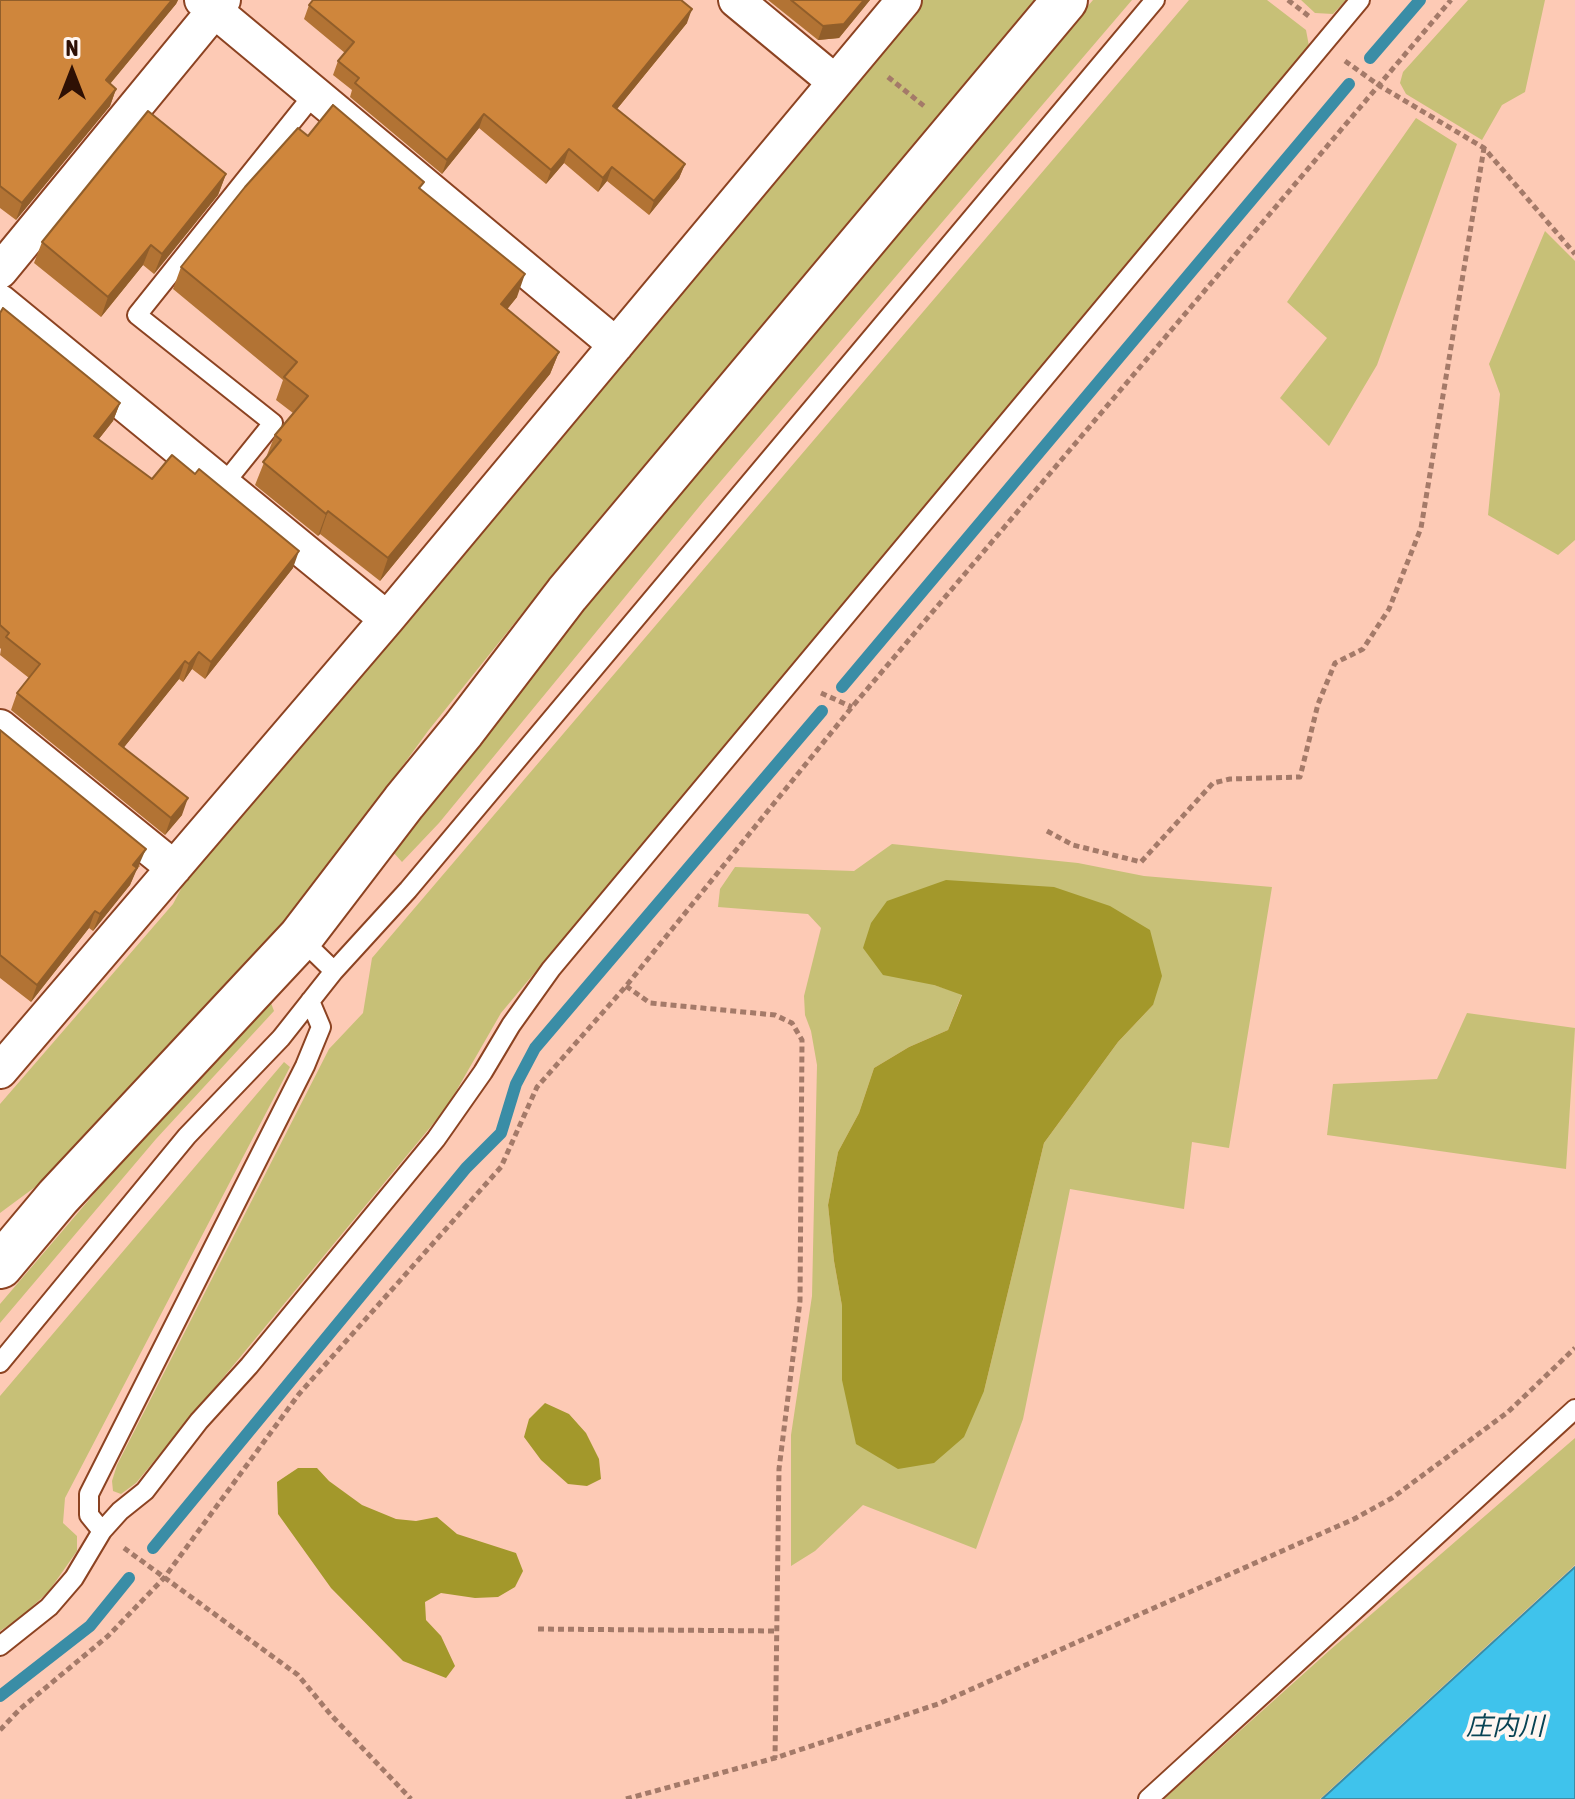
<!DOCTYPE html>
<html>
<head>
<meta charset="utf-8">
<style>
  body { margin:0 }
  #map { position:relative; width:1575px; height:1799px; overflow:hidden; background:#fdcab5; font-family:"Asap Condensed",sans-serif }
  canvas { display:block }
  .north { position:absolute; left:32px; top:32px; width:80px; height:80px; -webkit-text-stroke:6px #fff6f2; paint-order:stroke; rotate:0deg; font-size:22px; font-weight:700; line-height:32px; text-align:center; color:#2e1004 }
  .north::after { content:''; display:block; margin:auto; width:28px; height:36px; background:#2e1004; clip-path:polygon(50% 0,100% 100%,50% 72%,0 100%) }
</style>
</head>
<body>
<div id="map">
<canvas width="1575" height="1799"></canvas>
<div class="north">N</div>
</div>
<script>
const context = document.querySelector('canvas').getContext('2d');
context.lineJoin = 'round';
function paint(path, color) { context.fillStyle = color; context.fill(path, 'evenodd'); }
const toPath = rows => new Path2D(rows.map(r => 'M' + r).join(''));
function strokePath(path, color, width, dash) { context.strokeStyle = color; context.lineWidth = width; context.lineCap = dash ? 'butt' : 'round'; context.setLineDash(dash || []); context.stroke(path); }
function write(font, color, halo, rows, align = 'center') {
  context.font = font + ' "Asap Condensed","Noto Sans JP",sans-serif'; context.lineWidth = 8; context.setLineDash([]); context.textBaseline = 'middle'; context.strokeStyle = halo; context.fillStyle = color; for (const [text, x, y, turn = 0] of rows) {
    context.save(); context.translate(x, y); context.rotate((+turn || 0) * Math.PI / 180); context.textAlign = isNaN(turn) ? turn : align; if (halo) context.strokeText(text, 0, 0); context.fillText(text, 0, 0); context.restore();
  }
}
const green = toPath([
  [921,0,1039,0,545,585,428,731,372,808,336,866,252,964,181,1031,86,1139,50,1176,0,1213,0,1104,173,904,190,872],
  [1093,0,1132,0,703,502,439,823,402,862,393,852,585,597],
  [1189,0,1267,0,1306,30,1309,46,501,1013,447,1107,136,1483,121,1494,113,1491,112,1481,117,1465,329,1049,363,1013,372,958],
  [1301,0,1346,0,1333,14,1315,13],
  [1468,0,1545,0,1525,92,1502,105,1482,140,1406,94,1400,83,1403,72],
  [1416,118,1457,144,1377,365,1329,446,1280,398,1327,338,1287,302],
  [1545,231,1575,261,1575,540,1558,555,1488,515,1500,394,1489,364],
  [892,844,1078,863,1144,876,1272,887,1229,1148,1192,1142,1184,1209,1070,1189,1023,1419,976,1549,863,1505,815,1551,791,1566,791,1435,812,1296,817,1065,811,1031,805,1015,804,996,821,928,808,914,718,907,720,889,735,867,854,871],
  [934,985,1153,1005,1118,1042,1044,1143,984,1391,842,1380,842,1306,834,1261,828,1205,838,1152,859,1113,874,1068,909,1047,948,1030,962,994],
  [271,1003,274,1011,156,1139,0,1323,0,1304,152,1126],
  [1467,1013,1575,1028,1566,1169,1327,1135,1333,1084,1437,1079],
  [284,1062,290,1067,65,1498,63,1523,77,1536,77,1551,49,1591,20,1618,0,1631,0,1396],
  [1575,1438,1575,1565,1320,1799,1164,1799,1330,1650]
]);
const forest = toPath([
  [946,880,1054,887,1110,906,1150,930,1162,976,1153,1005,1118,1042,1044,1143,984,1391,964,1437,934,1463,898,1469,856,1444,842,1380,842,1306,834,1261,828,1205,838,1152,859,1113,874,1068,909,1047,948,1030,962,995,934,985,883,975,863,948,871,923,887,901],
  [545,1403,569,1414,586,1433,599,1459,601,1479,587,1486,568,1484,541,1460,524,1437,529,1419],
  [298,1468,317,1468,329,1481,362,1505,396,1519,416,1521,437,1517,457,1534,516,1553,523,1571,515,1587,498,1597,475,1598,441,1593,425,1602,426,1620,441,1636,455,1666,446,1678,403,1661,331,1588,278,1514,277,1482]
]);
const water = toPath([
  [1575,1567,1575,1799,1322,1799,1575,1567]
]);
const stream = toPath([
  [1370,58,1420,0],
  [842,687,1349,84],
  [153,1548,466,1168,501,1133,516,1084,535,1048,822,711],
  [0,1696,90,1626,129,1578]
]);
const path = toPath([
  [1288,0,1310,17],
  [1345,61,1380,86,1484,148,1575,254],
  [888,77,924,106],
  [821,693,852,707],
  [1047,831,1073,845,1141,862,1213,783,1230,779,1300,777,1318,704,1335,663,1363,649,1389,609,1421,528,1484,148],
  [626,986,650,1003,775,1015,792,1023,802,1040,800,1301,779,1469,775,1758],
  [124,1548,298,1675,331,1715,411,1799],
  [538,1629,776,1631],
  [0,1730,20,1709,108,1636,164,1578,299,1394,501,1167,537,1087,626,986,852,707,1451,0],
  [626,1799,775,1758,938,1704,1354,1519,1392,1498,1508,1412,1575,1348]
]);
const lane = toPath([
  [223,485,273,423,137,315,314,94],
  [300,938,334,971,408,890,1155,0],
  [0,1363,187,1136,281,1038,334,971],
  [102,1531,120,1511,145,1491,199,1421,249,1366,436,1139,483,1072,511,1025,551,969,1360,0],
  [0,1646,49,1607,74,1578,102,1531,89,1515,89,1494,305,1066,321,1027,310,1001],
  [1148,1799,1575,1409]
]);
const street = toPath([
  [202,0,616,345],
  [736,0,835,82],
  [0,271,223,0],
  [0,302,387,619],
  [0,727,174,868],
  [0,1071,387,619,904,0]
]);
const secondary = toPath([
  [0,1266,58,1197,300,938,404,802,463,730,567,594,1065,0]
]);
const wall = toPath([
  [0,0,178,0,176,4,110,84,116,89,110,106,16,220,0,208],
  [768,0,870,0,839,38,818,40],
  [309,5,687,23,617,109,685,164,679,178,649,215,607,181,598,192,564,163,546,184,479,128,442,174,350,97,352,90,333,75,338,61,345,53,304,19],
  [308,136,422,190,517,297,507,309,559,352,550,374,380,581,320,534,318,536,255,485,275,435,293,413,276,400,283,380,173,289,181,267],
  [226,174,218,195,154,274,143,265,101,317,34,263,42,242],
  [0,313,120,403,113,421,98,440,152,479,293,568,205,679,192,669,183,682,179,679,124,747,182,815,165,835,11,710,17,693,29,678,0,655,1,649,0,648],
  [0,730,140,866,136,870,130,885,93,931,89,928,31,1002,0,978]
]);
const shadedWall = toPath([
  [172,0,178,0,176,4,99,97,106,80],
  [864,0,870,0,839,38,818,40,823,26],
  [692,9,687,23,608,120,613,106],
  [116,89,110,106,16,220,22,203],
  [484,114,479,128,442,174,447,160],
  [569,149,564,163,546,184,551,170],
  [685,164,679,178,649,215,654,201],
  [612,167,607,181,598,192,603,178],
  [226,174,218,195,154,274,162,254],
  [151,245,143,265,101,317,108,297],
  [525,274,517,297,493,327,501,304],
  [559,352,550,374,380,581,388,558],
  [120,403,113,421,87,454,94,436],
  [328,511,320,534,318,536,326,514],
  [299,551,293,568,205,679,211,662],
  [199,652,192,669,183,682,189,664],
  [185,661,179,679,113,761,119,744],
  [188,798,182,815,165,835,171,818],
  [146,849,130,885,93,931,100,914,133,865],
  [95,911,89,928,31,1002,37,985]
]);
const building = toPath([
  [0,0,172,0,106,80,116,89,22,203,0,186,0,0],
  [313,0,681,0,692,9,613,106,685,164,654,201,612,167,603,178,569,149,551,170,484,114,447,160,355,83,359,78,338,61,354,42,309,5,313,0],
  [791,0,864,0,844,24,823,26,791,0],
  [333,105,424,182,419,188,525,274,501,304,559,352,388,558,328,511,326,514,263,462,281,440,275,435,308,396,284,377,297,362,181,267,245,187,298,128,308,136,333,105],
  [148,111,226,174,162,254,151,245,108,297,42,242,148,111],
  [3,308,120,403,94,436,152,479,172,455,195,474,199,469,299,551,211,662,199,652,189,664,185,661,119,744,188,798,171,818,17,693,40,664,6,637,9,633,0,625,0,313,3,308],
  [0,730,146,849,133,865,137,868,100,914,95,911,37,985,0,955,0,730]
]);
const waterNames = [
  ["庄内川",1505,1727]
];
paint(green, '#c7c077');
paint(forest, '#a3982b');
paint(water, '#3fc3ec');
strokePath(water, '#3a8da6', 2);
strokePath(stream, '#3a8da6', 12);
strokePath(lane, '#8c4322', 22);
strokePath(street, '#8c4322', 38);
strokePath(secondary, '#8c4322', 48);
strokePath(path, '#a47a69', 5, [6, 4]);
strokePath(lane, '#fff', 18);
strokePath(street, '#fff', 34);
strokePath(secondary, '#fff', 44);
paint(wall, '#b27334');
paint(shadedWall, '#915e2a');
paint(building, '#cf863c');
strokePath(building, '#915e2a', 2);
write('italic 26px', '#094354', '#fff6f2', waterNames);
</script>
</body>
</html>
